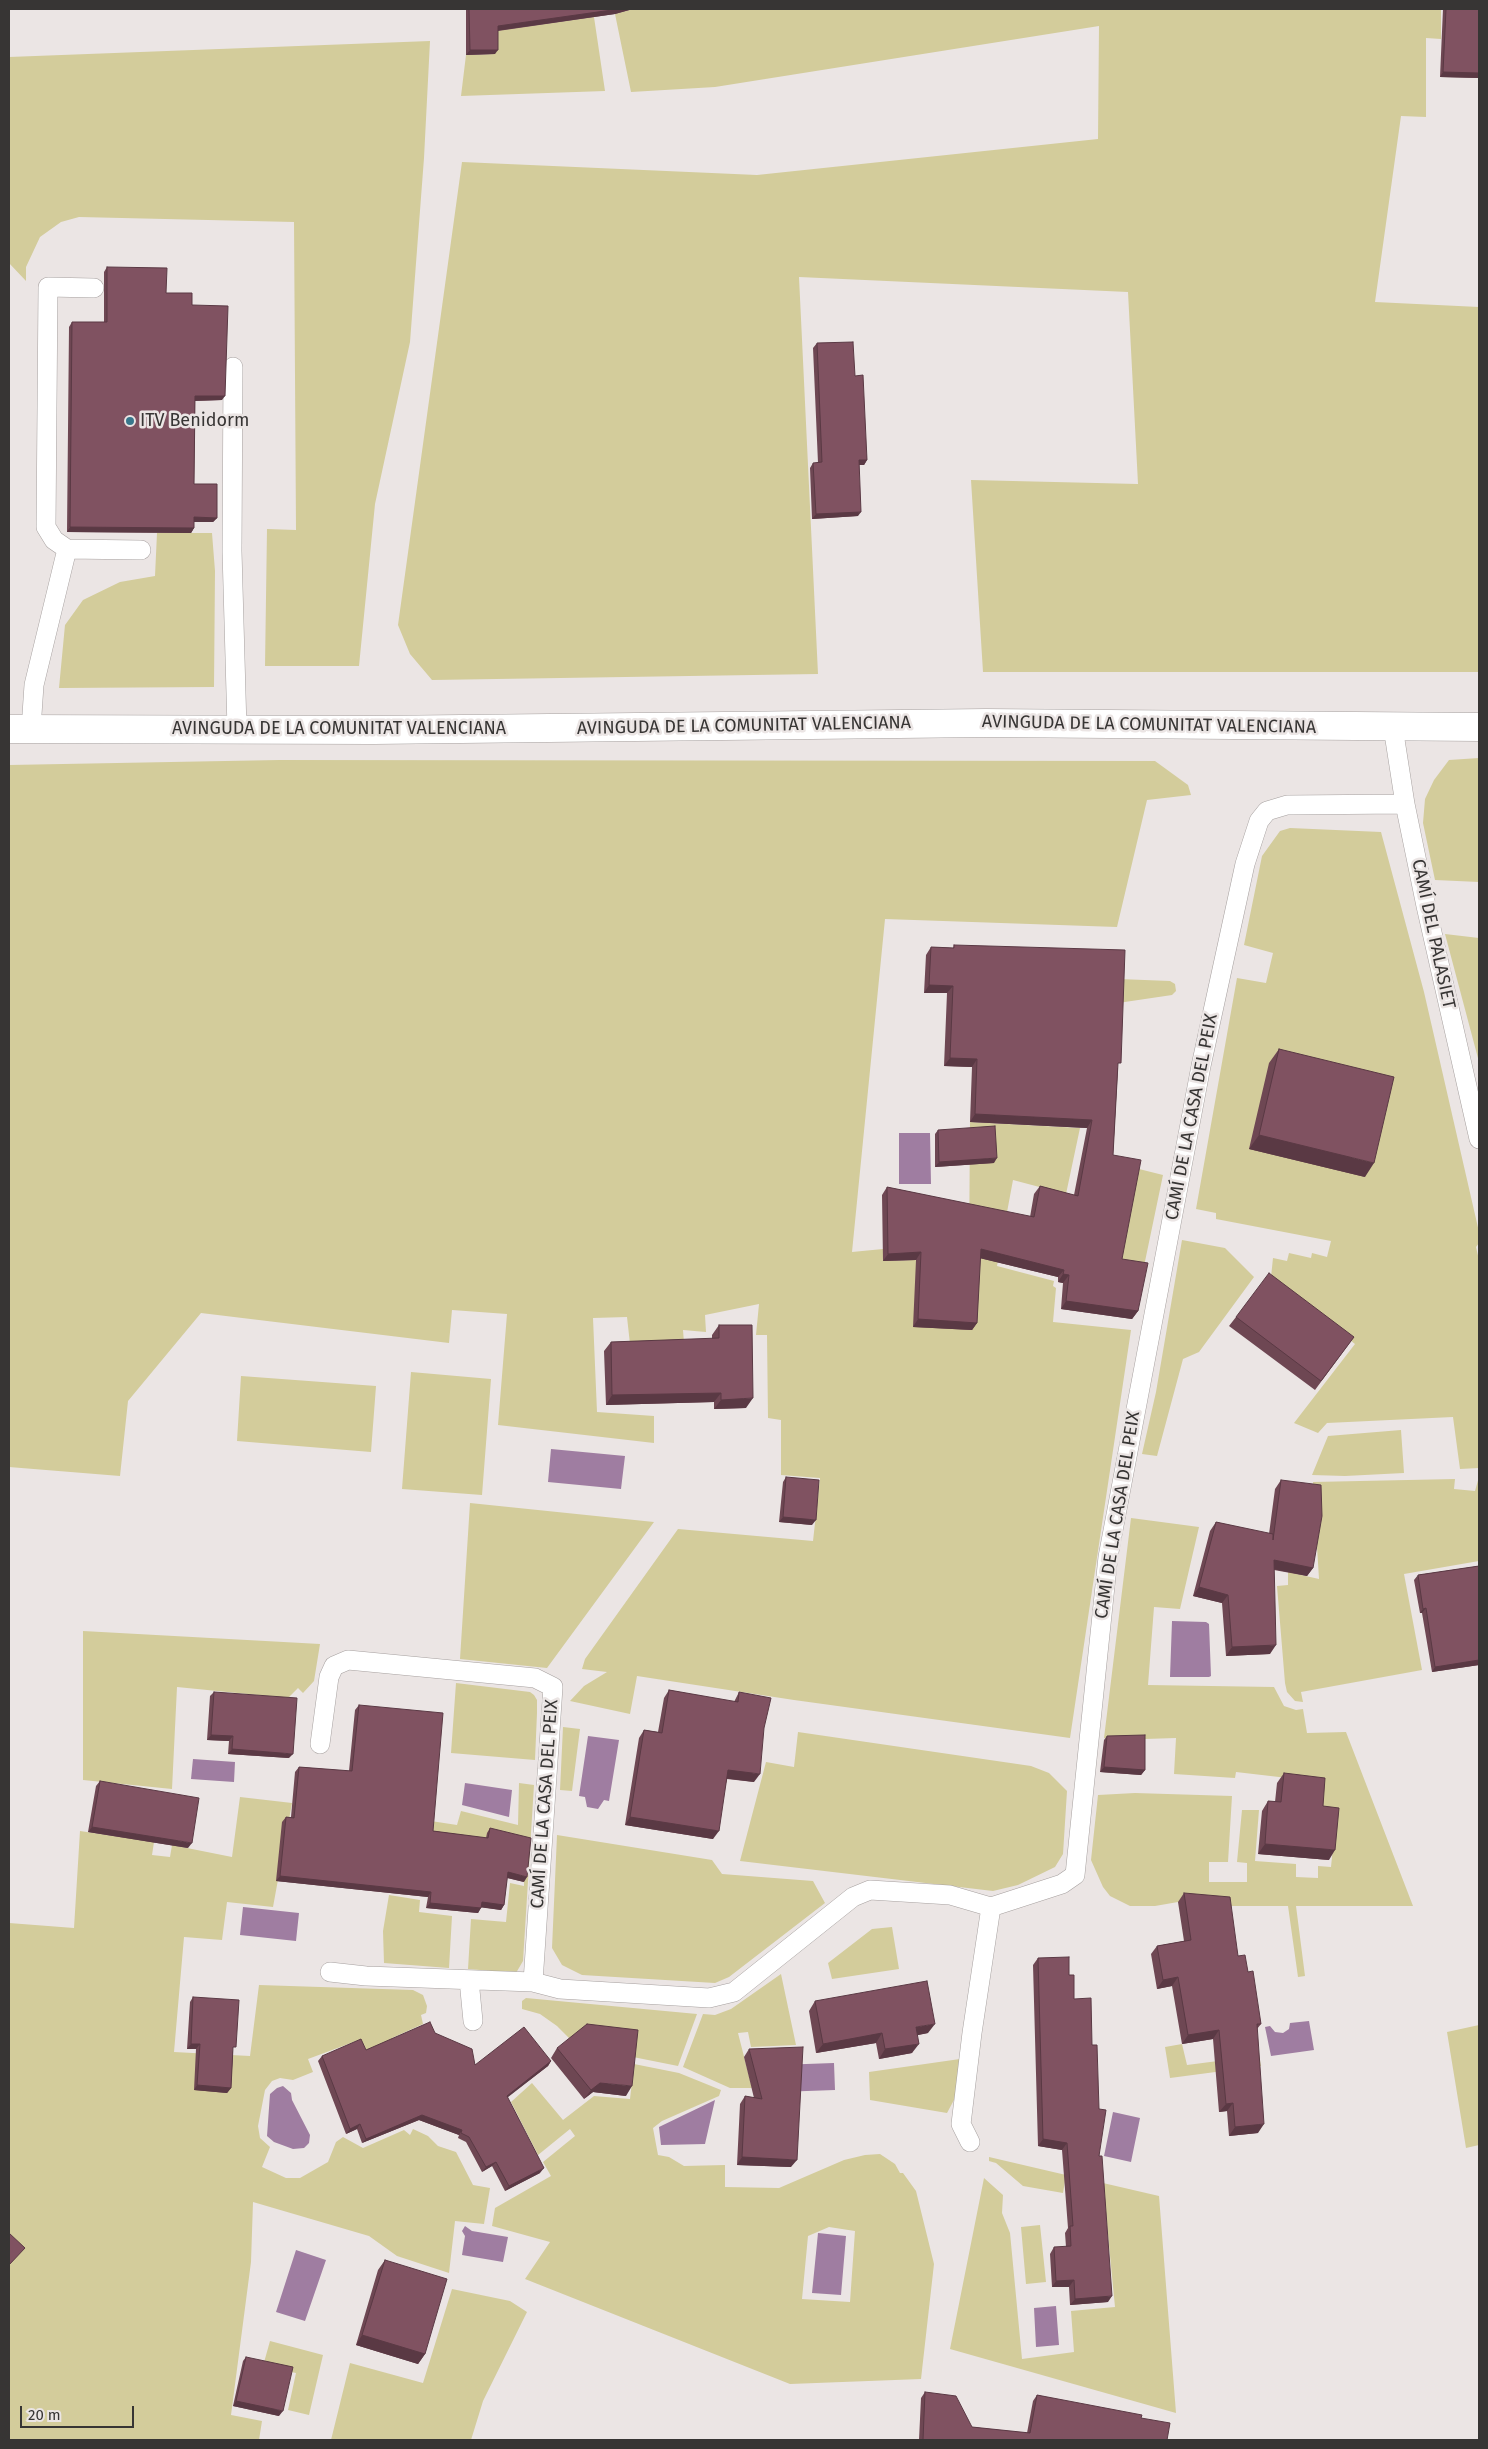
<!DOCTYPE html>
<html>
<head>
<meta charset="utf-8">
<style>
  body { margin:0 }
  #map { position:relative; width:1488px; height:2449px; overflow:hidden; background:#ebe5e4; font-family:"Fira Sans",sans-serif }
  canvas { display:block }
  .frame { position:absolute; inset:0; border:10px solid #373534; pointer-events:none }
  .scale { position:absolute; left:20px; top:2406px; width:114px; height:22px; box-sizing:border-box; border:2px solid #373534; border-top:0; padding-left:6px; font-size:15px; line-height:18px; white-space:nowrap; color:#373534; -webkit-text-stroke:4px #ebe5e4; paint-order:stroke }
</style>
</head>
<body>
<div id="map">
<canvas width="1488" height="2449"></canvas>
<div class="frame"></div>
<div class="scale">20 m</div>
</div>
<script>
const context = document.querySelector('canvas').getContext('2d');
context.lineJoin = 'round';
function paint(path, color) { context.fillStyle = color; context.fill(path, 'evenodd'); }
const toPath = rows => new Path2D(rows.map(r => 'M' + r).join(''));
function strokePath(path, color, width, dash) { context.strokeStyle = color; context.lineWidth = width; context.lineCap = dash ? 'butt' : 'round'; context.setLineDash(dash || []); context.stroke(path); }
function write(font, color, halo, rows, align = 'center') {
  context.font = font + ' "Fira Sans",sans-serif'; context.lineWidth = 5; context.setLineDash([]); context.textBaseline = 'middle'; context.strokeStyle = halo; context.fillStyle = color; for (const [text, x, y, turn = 0] of rows) {
    context.save(); context.translate(x, y); context.rotate((+turn || 0) * Math.PI / 180); context.textAlign = isNaN(turn) ? turn : align; if (halo) context.strokeText(text, 0, 0); context.fillText(text, 0, 0); context.restore();
  }
}
const green = toPath([
  [633,9,1441,9,1441,39,1426,38,1426,117,1401,116,1375,302,1479,307,1479,672,983,672,971,480,1138,484,1128,292,799,277,818,674,432,680,410,654,398,625,462,162,757,175,1098,139,1099,26,715,87,631,92,615,14],
  [594,17,605,91,461,96,466,55,494,54,495,31],
  [430,41,424,158,410,342,375,504,359,666,265,666,267,529,296,530,294,222,79,217,61,222,40,237,26,267,26,281,9,263,9,57],
  [157,533,212,533,215,571,214,687,59,688,65,625,83,600,120,582,155,576],
  [1479,758,1479,882,1435,880,1423,823,1425,799,1434,780,1449,760],
  [279,760,1155,761,1188,785,1191,795,1147,800,1117,927,885,919,852,1252,883,1249,883,1261,969,1258,970,1122,1080,1128,1066,1194,1013,1180,997,1266,1054,1281,1053,1286,1056,1288,1053,1322,1131,1330,1070,1738,794,1700,637,1676,630,1714,570,1701,584,1686,607,1672,582,1669,585,1659,678,1529,813,1541,820,1478,781,1475,781,1420,768,1418,767,1335,756,1335,759,1304,705,1315,706,1332,683,1330,684,1343,630,1344,627,1317,593,1318,597,1412,654,1416,654,1443,498,1425,507,1314,452,1310,449,1343,201,1313,128,1401,120,1476,9,1467,9,765],
  [1290,828,1381,832,1424,992,1479,1232,1479,1243,1476,1247,1479,1260,1479,1468,1460,1469,1453,1417,1327,1423,1318,1433,1294,1423,1355,1344,1271,1277,1273,1258,1287,1261,1289,1253,1311,1258,1312,1253,1327,1257,1331,1241,1216,1219,1216,1213,1196,1209,1237,978,1266,983,1273,953,1244,945,1262,856,1280,831],
  [1445,934,1479,938,1479,1062],
  [1119,979,1170,981,1175,984,1176,991,1172,995,1118,1003],
  [1135,1168,1163,1175,1143,1271,1118,1266],
  [1182,1240,1225,1248,1254,1277,1199,1352,1183,1359,1157,1456,1142,1454,1156,1392],
  [411,1372,491,1379,482,1495,402,1489],
  [241,1376,376,1386,371,1452,237,1441],
  [1401,1430,1404,1473,1345,1476,1312,1475,1328,1436],
  [1479,1477,1479,1561,1404,1574,1422,1670,1301,1692,1303,1702,1295,1701,1287,1692,1285,1683,1277,1586,1288,1585,1288,1572,1319,1579,1313,1482,1455,1479,1454,1489,1475,1491],
  [470,1503,654,1522,547,1668,460,1659],
  [1131,1518,1199,1527,1180,1609,1154,1607,1148,1685,1274,1687,1284,1706,1296,1710,1303,1709,1307,1733,1346,1732,1413,1906,1296,1906,1305,1976,1298,1977,1288,1906,1224,1906,1178,1902,1155,1906,1130,1906,1110,1896,1103,1887,1091,1860,1098,1795,1135,1793,1232,1796,1228,1862,1209,1862,1209,1882,1247,1882,1247,1863,1237,1862,1242,1810,1259,1810,1255,1861,1296,1864,1296,1877,1318,1878,1318,1866,1331,1867,1336,1816,1319,1814,1322,1782,1236,1772,1235,1778,1174,1774,1176,1738,1114,1740,1104,1738],
  [83,1631,320,1644,314,1681,303,1693,298,1688,288,1698,177,1687,172,1789,83,1780],
  [456,1683,530,1692,534,1695,537,1700,537,1713,535,1760,451,1753],
  [563,1727,580,1729,572,1791,560,1790],
  [798,1732,1031,1766,1049,1773,1067,1791,1063,1854,1055,1867,1018,1885,993,1891,740,1861,766,1762,794,1767],
  [519,1783,534,1785,523,1961,516,1973,468,1969,471,1919,506,1922,510,1883,524,1886,524,1882,398,1816,457,1825,461,1811,518,1825],
  [240,1797,292,1803,273,1907,227,1902,222,1940,184,1937,174,2052,250,2056,259,1985,413,1990,423,1995,427,2006,426,2013,421,2015,423,2024,392,2038,393,2041,365,2052,359,2040,308,2059,313,2072,293,2080,280,2078,272,2081,265,2090,258,2126,260,2138,270,2147,262,2167,286,2178,300,2178,328,2162,336,2142,343,2137,363,2148,404,2130,410,2135,413,2129,428,2136,438,2146,456,2152,473,2185,490,2188,484,2224,455,2221,449,2273,397,2256,369,2236,253,2202,251,2262,231,2415,262,2421,259,2440,9,2440,9,1923,74,1928,80,1831,154,1842,152,1855,170,1857,172,1845,232,1857],
  [557,1835,712,1860,722,1874,813,1881,825,1903,729,1977,715,1983,582,1975,562,1965,552,1948],
  [389,1895,420,1900,419,1912,452,1916,449,1968,384,1963,383,1931],
  [892,1927,899,1969,832,1979,828,1963,872,1929],
  [781,1974,796,2045,751,2047,748,2032,738,2033,752,2088,730,2088,683,2067,703,2014,715,2015,731,2009],
  [526,1998,697,2014,678,2066,633,2057,570,2039,557,2026,540,2014,522,2009,522,2001],
  [1479,2025,1479,2145,1466,2148,1447,2032],
  [1255,2032,1261,2066,1170,2078,1165,2047,1182,2044,1187,2065,1249,2057],
  [960,2059,955,2098,947,2113,870,2100,869,2072],
  [634,2064,679,2073,721,2090,719,2096,662,2121,653,2128,658,2155,669,2157,684,2166,725,2165,725,2187,779,2188,844,2160,865,2155,880,2154,895,2164,900,2173,903,2173,916,2191,934,2264,921,2379,790,2384,525,2279,550,2242,492,2226,495,2208,551,2176,543,2162,575,2136,570,2129,538,2155,511,2102,532,2083,563,2120,594,2096,630,2099],
  [829,2227,855,2231,850,2302,802,2299,808,2236],
  [989,2157,1066,2175,1063,2193,1023,2186,996,2163,989,2161],
  [984,2178,1003,2195,1002,2213,1010,2233,1022,2359,1074,2352,1071,2311,1115,2307,1103,2183,1159,2196,1176,2413,950,2349],
  [1040,2225,1046,2282,1026,2284,1021,2227],
  [452,2289,510,2301,527,2312,483,2401,471,2440,331,2440,350,2363,423,2383],
  [270,2341,323,2355,309,2415,288,2410,296,2373,263,2366]
]);
const water = toPath([
  [899,1133,930,1133,931,1184,899,1184],
  [551,1449,625,1456,621,1489,548,1482],
  [1172,1621,1206,1622,1209,1624,1211,1676,1209,1677,1170,1677],
  [588,1736,619,1740,609,1801,604,1800,598,1809,587,1807,585,1797,579,1796],
  [193,1759,235,1762,234,1782,191,1779],
  [465,1783,512,1790,509,1817,462,1805],
  [243,1907,299,1913,296,1941,240,1935],
  [1309,2021,1314,2050,1271,2056,1265,2027,1270,2026,1275,2032,1283,2033,1289,2029,1290,2023],
  [834,2063,835,2090,779,2092,778,2065],
  [283,2086,291,2093,292,2100,310,2135,309,2143,304,2148,293,2149,274,2142,267,2136,270,2094,277,2088],
  [715,2100,705,2144,661,2145,659,2127],
  [1113,2112,1140,2118,1131,2162,1104,2156],
  [465,2226,472,2231,508,2237,503,2262,462,2255,465,2236,462,2231],
  [818,2233,846,2236,841,2295,812,2293],
  [296,2250,326,2260,305,2321,276,2312],
  [1056,2306,1059,2345,1036,2347,1034,2308]
]);
const service = toPath([
  [233,367,232,551,237,729],
  [67,549,141,550],
  [1393,727,1405,804,1426,906,1479,1139],
  [31,729,34,685,67,549,54,540,46,527,48,287,94,288],
  [320,1744,329,1677,334,1666,348,1660,535,1678,553,1687,533,1982,560,1989,709,1998,734,1992,853,1897,870,1890,950,1895,991,1907,1062,1884,1075,1875,1108,1557,1201,1066,1245,864,1259,821,1267,811,1287,805,1405,804],
  [330,1972,366,1976,533,1982],
  [469,1980,473,2021],
  [970,2142,961,2124,972,2033,991,1907]
]);
const secondary = toPath([
  [9,729,374,730,986,723,1479,727]
]);
const wall = toPath([
  [466,9,633,9,615,14,498,31,495,54,466,55],
  [1443,9,1479,9,1479,78,1440,77],
  [107,267,192,305,222,400,195,401,194,484,217,518,213,522,194,522,194,528,191,533,67,532,69,327,72,322,104,322,104,272],
  [817,343,855,376,867,460,864,465,859,465,858,516,812,519,810,468,813,463,818,463,813,348],
  [954,945,1118,1068,1113,1155,1122,1259,1138,1311,1132,1319,1061,1309,1063,1283,1058,1282,1058,1277,980,1258,977,1323,972,1330,913,1327,916,1260,883,1261,882,1195,887,1187,1030,1217,1034,1194,1040,1186,1074,1195,1087,1128,970,1122,972,1067,944,1066,947,993,924,993,926,955,931,947,953,948],
  [1279,1049,1365,1177,1249,1149,1269,1063],
  [938,1130,994,1163,935,1167,935,1134],
  [1236,1317,1354,1337,1315,1390,1229,1326],
  [719,1325,746,1408,714,1409,714,1402,606,1405,604,1351,611,1342,712,1339,712,1335],
  [786,1477,812,1525,779,1522,783,1482],
  [1281,1480,1313,1568,1307,1576,1274,1570,1270,1654,1226,1656,1222,1603,1193,1596,1210,1531,1216,1522,1269,1534,1275,1489],
  [1479,1566,1479,1665,1432,1672,1422,1613,1420,1613,1414,1580,1418,1575],
  [669,1690,734,1702,739,1692,754,1782,727,1779,713,1839,625,1825,639,1738,644,1730,658,1732,664,1698],
  [214,1692,289,1758,228,1754,229,1741,207,1740,210,1696],
  [359,1705,433,1831,486,1838,487,1833,490,1828,524,1882,507,1878,504,1905,501,1910,481,1907,478,1913,426,1908,428,1897,276,1881,282,1822,286,1817,291,1817,295,1772,299,1767,349,1771,355,1710],
  [1107,1736,1145,1770,1141,1775,1100,1772,1104,1740],
  [1284,1773,1323,1806,1329,1860,1258,1854,1262,1811,1268,1801,1275,1802,1277,1783],
  [100,1781,188,1848,88,1832,96,1786],
  [1184,1893,1238,1956,1248,1972,1261,2024,1257,2029,1258,2133,1229,2136,1227,2111,1219,2112,1213,2039,1182,2044,1172,1986,1157,1989,1151,1954,1157,1946,1184,1941,1178,1902],
  [1038,1958,1069,1975,1074,1999,1092,2045,1108,2302,1070,2305,1069,2287,1052,2287,1050,2254,1054,2247,1066,2247,1065,2233,1068,2228,1062,2150,1038,2146,1033,1965],
  [193,1997,233,2052,231,2088,227,2093,194,2090,196,2049,187,2049,190,2002],
  [815,2001,928,2033,917,2035,912,2053,879,2059,876,2043,816,2053,809,2011],
  [435,2033,475,2065,551,2061,548,2066,507,2097,540,2173,505,2191,492,2166,482,2172,466,2142,458,2138,459,2135,419,2120,362,2143,357,2129,346,2134,318,2061,322,2056,366,2050],
  [557,2048,626,2096,593,2092,584,2099,551,2058],
  [749,2049,791,2167,737,2165,740,2104,745,2096,754,2098,744,2057],
  [385,2260,425,2354,418,2364,356,2345,378,2270],
  [246,2357,279,2416,233,2406,243,2361],
  [925,2392,972,2427,1027,2433,1033,2401,1037,2395,1141,2418,1167,2440,919,2440,921,2398]
]);
const shadedWall = toPath([
  [619,9,633,9,615,14,495,31,498,26],
  [470,50,498,50,495,54,466,55],
  [1443,72,1479,73,1479,78,1440,77],
  [195,396,225,396,222,400,191,401],
  [859,460,867,460,864,465,856,465],
  [861,512,858,516,812,519,816,514],
  [194,517,217,518,213,522,191,522],
  [70,527,194,528,191,533,67,532],
  [929,985,953,986,947,993,924,993],
  [950,1058,977,1059,972,1067,944,1066],
  [975,1114,1092,1120,1087,1128,970,1122],
  [1259,1135,1374,1163,1365,1177,1249,1149],
  [997,1158,994,1163,935,1167,939,1162],
  [981,1249,1064,1270,1058,1277,975,1257],
  [921,1252,916,1260,883,1261,888,1254],
  [1063,1274,1069,1275,1063,1283,1058,1282],
  [1066,1301,1138,1311,1132,1319,1061,1309],
  [918,1319,977,1323,972,1330,913,1327],
  [721,1393,714,1402,606,1405,612,1395],
  [753,1398,746,1408,714,1409,721,1400],
  [783,1517,816,1520,812,1525,779,1522],
  [1274,1560,1313,1568,1307,1576,1268,1568],
  [1199,1587,1228,1595,1222,1603,1193,1596],
  [1426,1608,1422,1613,1420,1613,1423,1609],
  [1276,1645,1270,1654,1226,1656,1232,1647],
  [1479,1660,1479,1665,1432,1672,1435,1667],
  [211,1735,233,1736,229,1741,207,1740],
  [232,1749,293,1754,289,1758,228,1754],
  [1104,1767,1145,1770,1141,1775,1100,1772],
  [728,1770,760,1774,754,1782,723,1778],
  [630,1817,719,1831,713,1839,625,1825],
  [92,1827,192,1843,188,1848,88,1832],
  [1265,1844,1335,1850,1329,1860,1258,1854],
  [508,1872,527,1877,524,1882,504,1877],
  [280,1876,431,1892,428,1897,276,1881],
  [482,1902,504,1905,501,1910,478,1907],
  [430,1903,481,1908,478,1913,426,1908],
  [1178,1977,1172,1986,1157,1989,1163,1980],
  [935,2024,928,2033,909,2037,916,2027],
  [1219,2030,1213,2039,1182,2044,1188,2035],
  [882,2033,876,2043,816,2053,823,2044],
  [191,2044,200,2044,196,2049,187,2049],
  [919,2044,912,2053,879,2059,885,2049],
  [551,2061,548,2066,503,2101,507,2096],
  [600,2083,632,2086,626,2096,593,2092,584,2099,591,2090],
  [197,2085,231,2088,227,2093,194,2090],
  [1233,2103,1227,2111,1219,2112,1226,2104],
  [422,2115,462,2130,459,2135,419,2120,362,2143,366,2139],
  [360,2124,357,2129,346,2134,350,2129],
  [1264,2124,1258,2133,1229,2136,1235,2127],
  [1043,2139,1067,2143,1062,2150,1038,2146],
  [742,2157,797,2160,791,2167,737,2165],
  [496,2162,492,2166,482,2172,486,2167],
  [544,2168,540,2173,505,2191,509,2186],
  [1074,2280,1069,2287,1052,2287,1056,2281],
  [1112,2296,1108,2302,1070,2305,1075,2299],
  [362,2335,425,2354,418,2364,356,2345],
  [236,2401,283,2411,279,2416,233,2406]
]);
const building = toPath([
  [469,9,619,9,498,26,498,50,470,50,469,9],
  [1446,9,1479,9,1479,73,1443,72,1446,9],
  [107,267,167,268,166,293,192,293,192,305,228,306,225,396,195,396,194,484,217,484,217,518,194,517,194,528,70,527,72,322,107,322,107,267],
  [853,342,855,376,863,375,867,460,859,460,861,512,816,514,813,463,822,462,817,343,853,342],
  [954,945,1125,950,1121,1063,1118,1063,1113,1155,1141,1160,1122,1259,1148,1263,1138,1311,1066,1301,1069,1275,1063,1274,1064,1270,981,1249,977,1323,918,1319,921,1252,888,1254,887,1187,1034,1217,1040,1186,1078,1196,1092,1120,975,1114,977,1059,950,1058,953,986,929,985,931,947,954,948,954,945],
  [1279,1049,1394,1077,1374,1163,1259,1135,1279,1049],
  [995,1126,997,1158,939,1162,938,1130,995,1126],
  [1269,1273,1354,1337,1321,1381,1236,1317,1269,1273],
  [719,1325,752,1325,753,1398,721,1400,721,1393,612,1395,611,1342,719,1338,719,1325],
  [786,1477,819,1480,816,1520,783,1517,786,1477],
  [1281,1480,1321,1485,1322,1516,1313,1568,1274,1560,1276,1645,1232,1647,1228,1595,1199,1587,1216,1522,1273,1534,1273,1540,1281,1480],
  [1479,1566,1479,1660,1435,1667,1426,1608,1423,1609,1418,1575,1479,1566],
  [669,1690,738,1702,739,1692,771,1698,764,1728,760,1774,728,1770,719,1831,630,1817,644,1730,662,1733,669,1690],
  [214,1692,297,1698,293,1754,232,1749,233,1736,211,1735,214,1692],
  [359,1705,443,1713,433,1831,488,1838,490,1828,531,1838,527,1877,508,1872,504,1905,482,1902,481,1908,430,1903,431,1892,280,1876,286,1817,294,1818,299,1767,352,1771,359,1705],
  [1145,1735,1145,1770,1104,1767,1107,1736,1145,1735],
  [1284,1773,1325,1778,1323,1806,1339,1808,1335,1850,1265,1844,1268,1801,1281,1802,1284,1773],
  [100,1781,199,1798,192,1843,92,1827,100,1781],
  [1184,1893,1230,1897,1238,1956,1245,1955,1248,1972,1253,1971,1261,2024,1257,2024,1264,2124,1235,2127,1233,2103,1226,2104,1219,2030,1188,2035,1178,1977,1163,1980,1157,1946,1191,1940,1184,1893],
  [1069,1957,1069,1975,1074,1975,1074,1999,1091,1998,1092,2045,1097,2045,1099,2109,1106,2110,1099,2156,1102,2156,1112,2296,1075,2299,1074,2280,1056,2281,1054,2247,1071,2246,1070,2226,1073,2226,1067,2143,1043,2139,1038,1958,1069,1957],
  [927,1981,935,2024,916,2027,919,2044,885,2049,882,2033,823,2044,815,2001,927,1981],
  [193,1997,239,2000,236,2047,233,2047,231,2088,197,2085,200,2044,191,2044,193,1997],
  [430,2022,435,2033,472,2049,475,2065,524,2027,551,2061,507,2096,544,2168,509,2186,496,2162,486,2167,469,2137,461,2133,462,2130,422,2115,366,2139,360,2124,350,2129,322,2056,361,2039,366,2050,430,2022],
  [587,2024,638,2030,632,2086,600,2083,591,2090,557,2048,587,2024],
  [803,2047,797,2160,742,2157,745,2096,762,2099,749,2049,803,2047],
  [9,2233,25,2248,9,2265,9,2233],
  [385,2260,447,2279,425,2354,362,2335,385,2260],
  [246,2357,293,2367,283,2411,236,2401,246,2357],
  [925,2392,956,2396,972,2427,1030,2433,1037,2395,1142,2415,1141,2418,1170,2423,1167,2440,923,2440,925,2392]
]);
const markers = [
  [130,421,5,"#38778c"]
];
const poiNames = [
  ["ITV Benidorm",140,421]
];
const streetNames = [
  ["AVINGUDA DE LA COMUNITAT VALENCIANA",1149,725,1],
  ["AVINGUDA DE LA COMUNITAT VALENCIANA",744,726,-1],
  ["AVINGUDA DE LA COMUNITAT VALENCIANA",339,729],
  ["CAMÍ DEL PALASIET",1433,934,78],
  ["CAMÍ DE LA CASA DEL PEIX",1192,1117,-79],
  ["CAMÍ DE LA CASA DEL PEIX",1118,1515,-81],
  ["CAMÍ DE LA CASA DEL PEIX",545,1804,-86]
];
paint(green, '#d3cc9b');
paint(water, '#9f7da1');
strokePath(service, '#a6a09f', 20);
strokePath(secondary, '#a6a09f', 29);
strokePath(service, '#fff', 19);
strokePath(secondary, '#fff', 28);
paint(wall, '#6e4753');
paint(shadedWall, '#5a3944');
paint(building, '#805261');
strokePath(building, '#5a3944', 1);
for (const [x, y, r, color] of markers) { const dot = new Path2D(); dot.arc(x, y, r, 0, 2 * Math.PI); context.fillStyle = color; context.fill(dot); strokePath(dot, '#ebe5e4', 2); }
write('18px', '#373534', '#ebe5e4', poiNames, 'left');
write('18px', '#373534', '#ebe5e4', streetNames);
</script>
</body>
</html>
